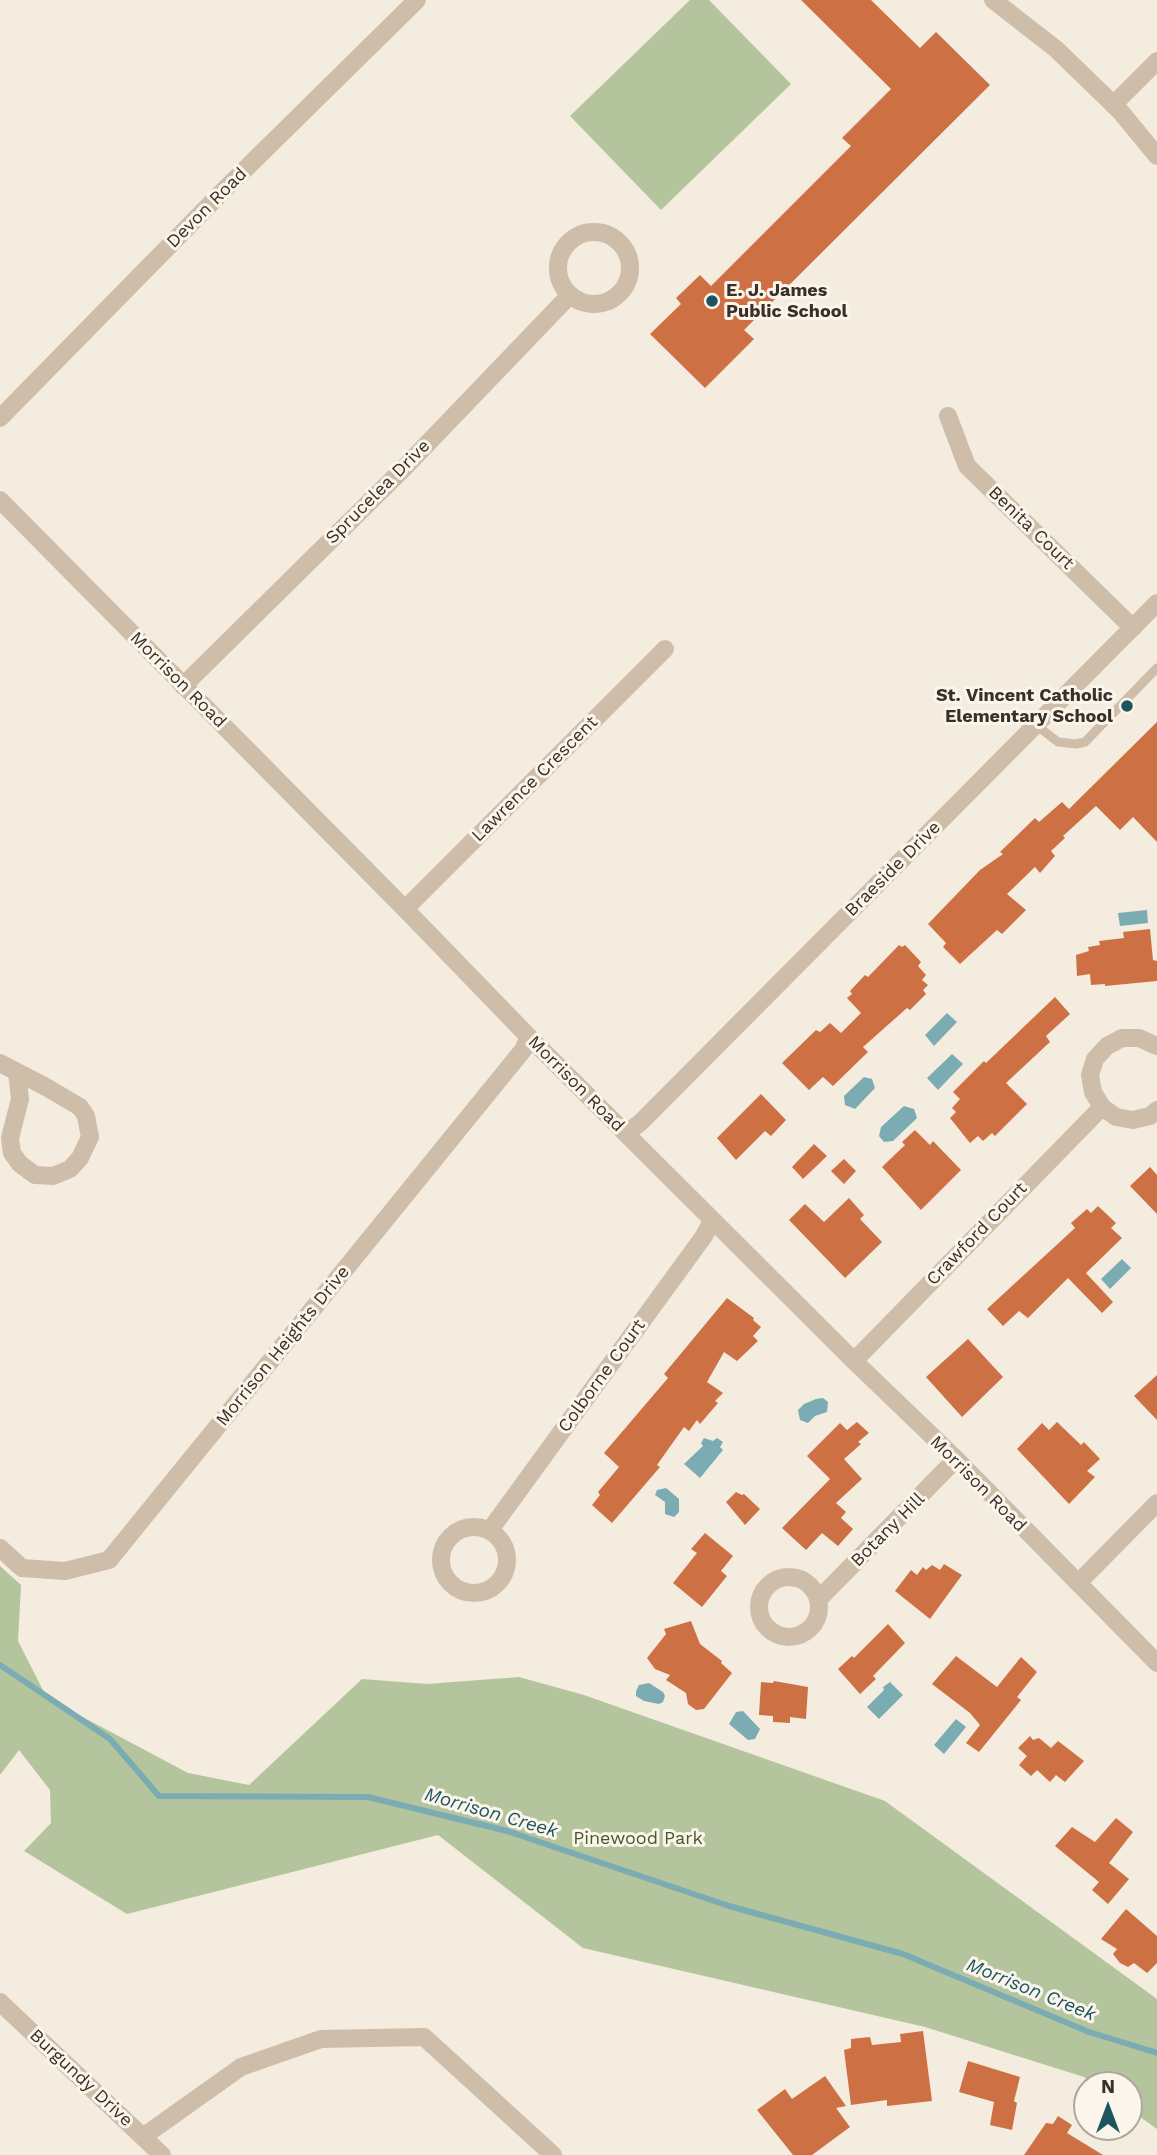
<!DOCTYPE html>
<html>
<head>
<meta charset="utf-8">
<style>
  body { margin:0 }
  #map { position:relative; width:1157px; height:2155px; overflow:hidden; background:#f4ecde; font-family:"Work Sans",sans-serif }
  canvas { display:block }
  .north { position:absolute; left:1073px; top:2071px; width:70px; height:70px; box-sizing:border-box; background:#fbf5eb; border:2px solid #aea69d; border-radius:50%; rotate:0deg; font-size:19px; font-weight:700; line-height:28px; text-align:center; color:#3a3029 }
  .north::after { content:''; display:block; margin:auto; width:24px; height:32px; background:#1c555f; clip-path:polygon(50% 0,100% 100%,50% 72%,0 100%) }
</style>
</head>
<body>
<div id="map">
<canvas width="1157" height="2155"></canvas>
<div class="north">N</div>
</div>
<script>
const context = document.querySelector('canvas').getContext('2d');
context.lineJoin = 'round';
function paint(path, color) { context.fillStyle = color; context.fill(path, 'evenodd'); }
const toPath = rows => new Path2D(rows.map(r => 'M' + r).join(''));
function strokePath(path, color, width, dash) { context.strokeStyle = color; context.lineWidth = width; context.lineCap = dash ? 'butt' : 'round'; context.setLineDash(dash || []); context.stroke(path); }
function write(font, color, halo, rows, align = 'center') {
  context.font = font + ' "Work Sans",sans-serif'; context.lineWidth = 6; context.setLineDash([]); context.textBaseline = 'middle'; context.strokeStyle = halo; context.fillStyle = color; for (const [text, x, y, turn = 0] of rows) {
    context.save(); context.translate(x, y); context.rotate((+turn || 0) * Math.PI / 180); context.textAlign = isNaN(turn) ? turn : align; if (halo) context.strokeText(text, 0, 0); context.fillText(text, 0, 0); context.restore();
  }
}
const green = toPath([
  [690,0,709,0,791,84,661,210,570,116],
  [0,1566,21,1585,18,1641,47,1698,188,1773,249,1785,362,1679,427,1684,519,1677,584,1695,885,1801,1157,1999,1157,2129,1129,2109,1129,2085,1095,2085,1084,2077,925,2027,583,1948,438,1835,127,1914,24,1851,51,1823,50,1790,19,1750,0,1775]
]);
const water = toPath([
  [1147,910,1148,923,1120,926,1118,913],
  [947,1013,957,1022,934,1046,925,1035],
  [952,1054,963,1064,938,1090,927,1078],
  [864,1077,872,1079,875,1088,855,1109,845,1105,844,1096],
  [904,1106,914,1109,917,1118,893,1141,884,1142,879,1136,881,1127],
  [1122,1259,1131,1268,1110,1289,1101,1279],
  [823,1398,828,1402,827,1412,815,1416,808,1423,800,1420,798,1410,804,1404,816,1399],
  [704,1438,713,1441,717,1438,723,1442,720,1447,723,1450,700,1478,684,1464,703,1446,701,1443],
  [666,1488,679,1499,679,1512,674,1517,665,1514,665,1502,655,1495,657,1490],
  [890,1682,903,1695,879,1719,867,1707,884,1690,883,1687],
  [649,1683,663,1692,665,1696,663,1702,659,1704,644,1701,636,1696,636,1691,639,1685],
  [743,1711,760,1729,755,1739,748,1740,729,1724,736,1712],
  [956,1719,966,1727,944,1754,934,1745]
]);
const stream = toPath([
  [0,1665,110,1739,159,1796,368,1797,507,1831,729,1906,903,1954,1089,2032,1157,2053]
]);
const building = toPath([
  [801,0,871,0,920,48,936,32,990,85,744,330,754,339,705,388,650,334,681,304,676,298,700,275,711,286,851,146,842,138,891,89],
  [1157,722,1157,842,1133,817,1120,830,1096,806,1063,836,1065,838,1051,851,1055,856,1040,873,1035,867,1007,894,1026,910,1002,934,997,930,960,964,943,947,946,943,928,924,980,870,1003,854,1000,852,1035,818,1039,822,1062,802,1069,809],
  [1150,929,1153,960,1157,961,1157,981,1105,986,1105,984,1091,985,1090,974,1077,976,1076,955,1089,951,1088,947,1100,945,1099,941,1124,938,1123,932],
  [899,945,902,947,905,945,921,962,918,966,926,975,922,980,928,985,923,990,926,994,910,1010,907,1008,863,1047,868,1052,833,1086,823,1077,809,1090,782,1063,816,1030,820,1032,830,1023,841,1033,861,1013,847,998,852,994,850,991,865,975,868,977],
  [1055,997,1070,1014,1046,1036,1050,1042,1006,1083,1027,1104,995,1136,992,1133,983,1141,978,1136,970,1143,950,1118,956,1112,952,1108,960,1099,953,1092,984,1061,986,1063],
  [761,1094,786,1120,771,1136,765,1131,736,1160,717,1138],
  [915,1130,930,1145,933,1141,961,1170,921,1210,882,1167,905,1145,902,1142],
  [814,1144,827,1156,803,1179,792,1167],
  [844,1159,856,1171,844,1184,831,1171],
  [1150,1167,1157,1175,1157,1214,1130,1186],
  [849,1198,864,1215,860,1219,882,1242,845,1278,789,1220,805,1204,824,1222],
  [1098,1206,1116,1223,1111,1228,1122,1238,1086,1273,1113,1302,1102,1313,1068,1278,1028,1318,1019,1311,1003,1326,987,1309,1075,1228,1071,1223,1087,1209,1091,1213],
  [727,1298,754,1318,753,1320,761,1327,753,1336,758,1341,737,1361,724,1352,707,1382,723,1393,715,1401,718,1403,700,1424,697,1420,689,1431,684,1427,657,1465,660,1467,612,1523,592,1505,600,1495,598,1492,619,1467,604,1453,668,1378,664,1374],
  [968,1339,1003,1377,962,1417,926,1377],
  [1157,1375,1157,1420,1134,1396],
  [857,1422,869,1433,858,1442,861,1444,844,1459,862,1479,836,1503,846,1512,841,1518,853,1529,838,1546,822,1533,806,1550,782,1528,830,1479,807,1456,840,1423,847,1430],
  [1057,1422,1081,1445,1084,1442,1100,1459,1087,1471,1095,1477,1069,1504,1017,1449,1042,1423,1049,1430],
  [736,1492,742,1495,744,1494,760,1509,745,1525,726,1502],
  [705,1533,733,1556,721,1571,727,1576,702,1607,673,1583,697,1553,691,1549],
  [944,1564,962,1575,930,1619,895,1591,911,1570,917,1575,923,1567,926,1570,932,1565,940,1570],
  [691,1621,700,1644,722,1661,721,1663,732,1673,704,1709,696,1710,688,1704,686,1693,666,1680,670,1675,655,1669,647,1658,666,1634,664,1629],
  [888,1624,905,1643,873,1676,876,1679,860,1694,838,1669,852,1656,854,1658],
  [956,1656,997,1687,1021,1657,1037,1672,1017,1697,1021,1700,979,1752,966,1743,980,1725,970,1713,932,1684],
  [774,1681,808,1687,806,1719,790,1717,790,1723,773,1722,773,1716,759,1715,761,1682,773,1683],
  [1030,1736,1033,1740,1039,1738,1051,1748,1058,1741,1084,1761,1065,1782,1056,1775,1050,1782,1037,1770,1031,1776,1019,1765,1027,1756,1018,1748],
  [1116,1818,1133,1832,1109,1863,1129,1879,1108,1904,1092,1890,1099,1882,1055,1846,1072,1827,1095,1842],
  [1126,1909,1157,1936,1157,1963,1147,1973,1134,1963,1128,1967,1120,1963,1113,1954,1117,1949,1101,1939],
  [923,2031,932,2101,887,2106,887,2100,851,2105,844,2050,851,2048,851,2039,870,2037,872,2045,901,2042,900,2034],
  [968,2061,1020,2077,1014,2101,1017,2103,1012,2130,990,2125,994,2102,959,2092],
  [825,2076,846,2106,836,2108,850,2127,812,2155,793,2155,757,2110,785,2089,792,2099],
  [1058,2116,1072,2125,1067,2133,1103,2155,1024,2155,1046,2123,1053,2124]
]);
const service = toPath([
  [1036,725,1058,742,1076,744,1085,742,1157,668]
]);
const minor = toPath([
  [993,0,1056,49,1120,111,1157,156],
  [1113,105,1157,61],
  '558 268a36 36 0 1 1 72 0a36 36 0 1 1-72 0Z',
  [948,416,967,466,1133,628],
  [183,686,404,468,570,295],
  [405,909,665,649],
  [1157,1046,1139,1038,1122,1038,1107,1046,1095,1059,1090,1075,1093,1092,1102,1107,1116,1117,1133,1120,1150,1116,1157,1110],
  [0,1063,46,1087,80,1107,86,1116,90,1137,80,1158,70,1169,53,1176,35,1175,20,1164,12,1153,10,1138,20,1099,17,1072],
  [626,1133,640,1123,1157,603],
  [854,1361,1102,1107],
  '441 1560a33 33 0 1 1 66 0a33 33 0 1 1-66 0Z',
  [490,1530,704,1236,712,1221],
  [0,1548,22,1568,65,1571,109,1560,523,1050,529,1037],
  '759 1607a30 30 0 1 1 60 0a30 30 0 1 1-60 0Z',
  [1078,1583,1157,1503],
  [819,1599,956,1459],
  [0,2002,162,2155],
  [144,2136,241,2067,321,2039,424,2037,553,2155]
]);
const tertiary = toPath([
  [0,418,225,189,417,0],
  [0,500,405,909,529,1037,854,1361,956,1459,1157,1663]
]);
const markers = [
  [712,301,7,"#1c555f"],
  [1127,706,7,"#1c555f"]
];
const streetNames = [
  ["Devon Road",207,208,-45],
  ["Sprucelea Drive",378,492,-45],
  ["Benita Court",1031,528,44],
  ["Morrison Road",178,680,45],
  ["Lawrence Crescent",535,779,-45],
  ["Braeside Drive",893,869,-45],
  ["Morrison Road",576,1084,45],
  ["Crawford Court",977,1234,-46],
  ["Morrison Heights Drive",283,1346,-51],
  ["Colborne Court",602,1376,-54],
  ["Morrison Road",978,1484,45],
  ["Botany Hill",888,1530,-45],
  ["Burgundy Drive",81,2078,43]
];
const poiNames = [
  ["E. J. James",726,291],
  ["Public School",726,312],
  ["St. Vincent Catholic",1113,696,"right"],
  ["Elementary School",1113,717,"right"]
];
const parkNames = [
  ["Pinewood Park",638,1839]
];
const waterNames = [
  ["Morrison Creek",491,1813,16],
  ["Morrison Creek",1031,1990,22]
];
paint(green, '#b4c59d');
paint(water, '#7bacb3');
strokePath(stream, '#7bacb3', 6);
paint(building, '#cd7144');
strokePath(service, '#cebda9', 9);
strokePath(minor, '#cebda9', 18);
strokePath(tertiary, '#cebda9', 18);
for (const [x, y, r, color] of markers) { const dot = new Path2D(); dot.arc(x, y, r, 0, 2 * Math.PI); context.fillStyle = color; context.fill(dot); strokePath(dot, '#fbf5eb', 2.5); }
write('18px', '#3a3029', '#fbf5eb', streetNames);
write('bold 18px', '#3a3029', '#fbf5eb', poiNames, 'left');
write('18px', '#455a2b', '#fbf5eb', parkNames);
write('italic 19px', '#1c555f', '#fbf5eb', waterNames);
</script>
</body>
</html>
